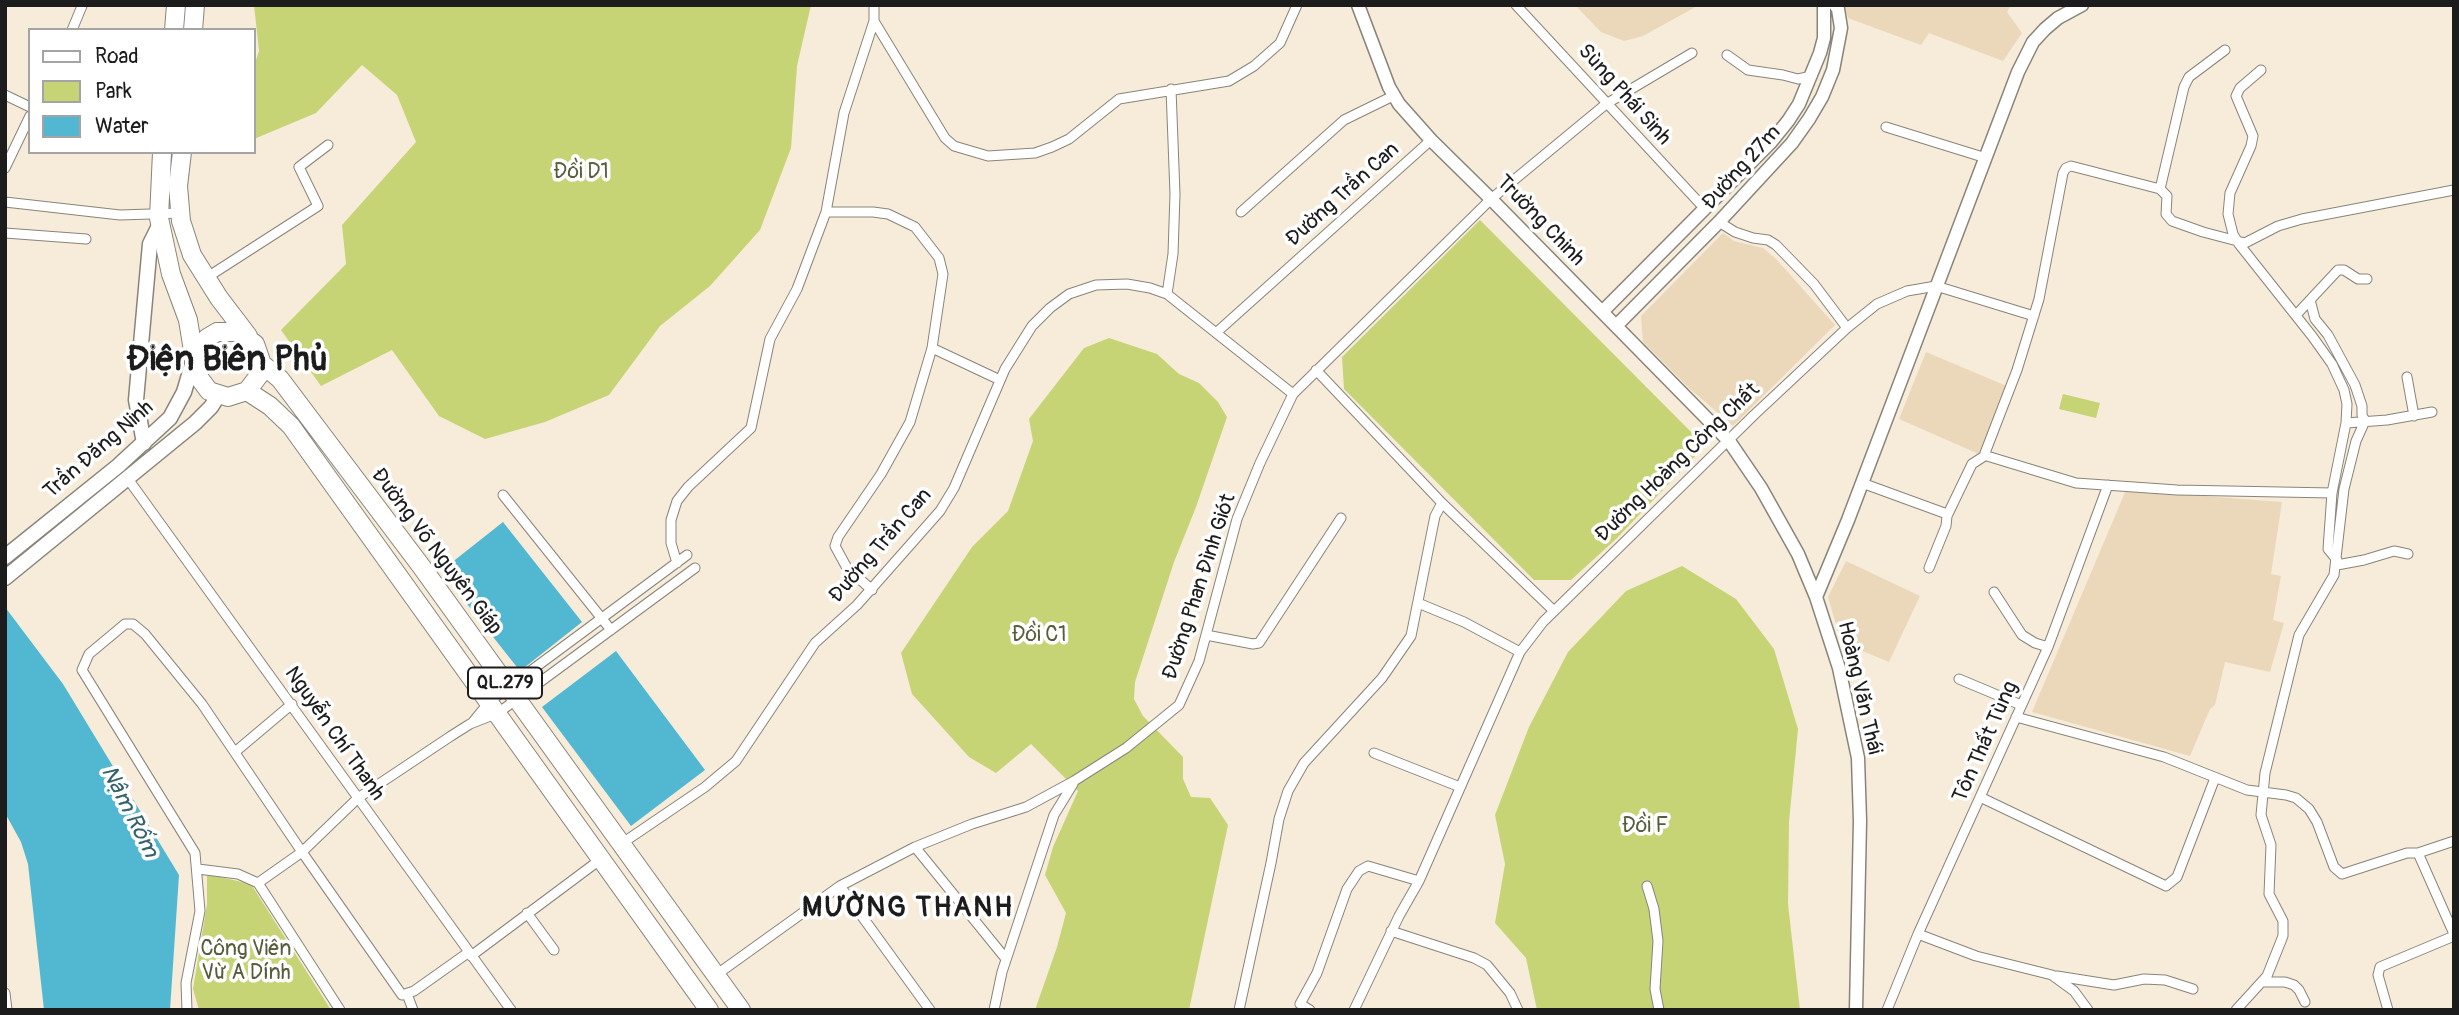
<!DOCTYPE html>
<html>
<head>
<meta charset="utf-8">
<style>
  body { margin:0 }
  #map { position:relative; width:2459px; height:1015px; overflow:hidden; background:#f6ecd9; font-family:Pangolin,sans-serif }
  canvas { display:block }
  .frame { position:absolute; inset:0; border:7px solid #1c1c1c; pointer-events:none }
  .legend { position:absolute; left:28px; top:28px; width:228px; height:126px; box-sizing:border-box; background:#fff; border:2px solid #a4a4a4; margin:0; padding:9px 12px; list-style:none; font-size:21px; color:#1c1c1c }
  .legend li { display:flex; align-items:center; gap:14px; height:35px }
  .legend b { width:35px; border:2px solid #a4a4a4 }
</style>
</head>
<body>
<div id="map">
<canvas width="2459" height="1015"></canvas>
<div class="frame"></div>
<ul class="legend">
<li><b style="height:9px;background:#fff"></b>Road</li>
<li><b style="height:19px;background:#c6d476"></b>Park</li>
<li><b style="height:19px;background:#52b8d1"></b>Water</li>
</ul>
</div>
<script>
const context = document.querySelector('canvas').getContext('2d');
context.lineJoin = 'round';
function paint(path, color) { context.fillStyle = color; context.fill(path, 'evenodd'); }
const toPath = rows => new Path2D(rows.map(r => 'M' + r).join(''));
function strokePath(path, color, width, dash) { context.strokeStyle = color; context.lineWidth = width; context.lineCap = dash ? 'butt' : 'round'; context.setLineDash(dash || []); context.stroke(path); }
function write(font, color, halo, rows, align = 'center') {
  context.font = font + ' Pangolin,sans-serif'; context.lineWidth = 7; context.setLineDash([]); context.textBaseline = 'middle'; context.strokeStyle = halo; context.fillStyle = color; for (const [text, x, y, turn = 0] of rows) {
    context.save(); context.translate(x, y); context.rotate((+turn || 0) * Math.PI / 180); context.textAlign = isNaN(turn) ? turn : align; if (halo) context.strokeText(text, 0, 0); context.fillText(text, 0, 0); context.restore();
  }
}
const built = toPath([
  [1575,5,1699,5,1643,36,1624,41,1601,32],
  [1844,5,2011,5,2007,12,2022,33,2003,61,1929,33,1921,45,1848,18],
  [1723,233,1734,241,1763,248,1776,259,1835,325,1733,426,1689,388,1643,342,1641,316],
  [1926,352,2009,387,1981,455,1899,419],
  [2126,490,2282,502,2271,574,2281,576,2273,620,2284,623,2270,672,2225,662,2215,705,2210,709,2190,756,2032,712],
  [1846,561,1920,596,1889,662,1841,642,1828,597]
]);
const green = toPath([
  [254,5,811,5,797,66,791,148,760,230,710,286,660,326,609,395,545,422,485,439,439,416,392,350,321,386,281,330,346,264,342,225,416,142,397,95,362,65,316,113,254,139,254,66,259,51],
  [1480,220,1705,446,1616,539,1571,580,1534,580,1344,389,1342,357],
  [1109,338,1157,354,1179,374,1199,383,1218,402,1227,417,1196,507,1174,562,1135,682,1134,699,1143,716,1183,757,1183,779,1191,797,1210,798,1228,825,1189,1010,1035,1010,1057,947,1066,913,1045,875,1053,847,1078,791,1031,744,996,773,969,757,912,694,901,653,972,547,1008,511,1033,441,1029,419,1084,348],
  [2063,394,2100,403,2096,418,2059,409],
  [1682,566,1736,599,1774,649,1798,729,1789,822,1788,904,1800,1010,1537,1010,1526,958,1495,923,1505,864,1495,815,1529,727,1568,652,1626,591],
  [207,874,251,884,331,1010,199,1010,193,989,207,904]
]);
const water = toPath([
  [503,522,582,622,520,671,441,571],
  [5,607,63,684,179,875,170,1010,44,1010,28,864,21,842,5,813],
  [616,651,705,770,631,826,542,707]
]);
const street = toPath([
  [1516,5,1705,209],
  [874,21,945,138,954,146,988,156,1035,153,1052,147,1069,139,1119,99,1229,81,1254,66,1280,43,1297,5],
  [72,30,82,6],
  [1727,55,1748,70,1783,75,1798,79,1812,76],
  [2261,70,2240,88,2236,96,2253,136,2251,146,2230,193,2228,214,2233,234,2239,244,2312,336,2332,364,2344,390,2347,404,2346,423,2332,493,2328,549,2337,560],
  [5,95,30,107],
  [1886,127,1986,158],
  [5,168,30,116],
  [2160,189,2184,87,2189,77,2225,50],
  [5,202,120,215,181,213],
  [826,212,873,212,888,214,915,227,939,258,943,274,932,348,910,422,881,474,838,537,835,546,847,568,872,590],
  [1241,212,1344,120,1393,96],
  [1719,222,1735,232,1753,238,1768,240,1776,245,1814,284,1847,328],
  [5,233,86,239],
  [206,278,318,206,299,167,328,145],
  [1167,294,1173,254,1175,194,1171,89],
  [2296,315,2338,270,2344,270,2358,279,2367,279],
  [1217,332,1431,140],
  [932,348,1000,380],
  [1316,370,1442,503,1554,611],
  [2407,377,2414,416],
  [2346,423,2387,420,2432,412],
  [128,479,511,1010],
  [1862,483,1947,514],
  [2332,493,2177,490,2076,483,1987,456,1985,453,2017,370,2039,299,2063,173,2066,168,2071,166,2160,189,2167,196,2166,214,2172,221,2203,232,2245,243,2278,226,2302,219,2454,190],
  [503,495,611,630],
  [677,563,671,543,671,520,677,501,688,487,751,428,770,339,797,289,826,212,844,113,874,21,874,5],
  [2337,565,2364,560,2394,551,2408,554],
  [1929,568,1946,526,1947,516,1972,464,1986,455],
  [1994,592,2022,635,2035,643,2048,647],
  [1418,603,1464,622,1520,652],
  [1206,635,1253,644,1259,643,1341,518],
  [1959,679,2021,705],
  [2016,717,2164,757,2247,790,2286,795,2296,798,2309,809,2317,822,2334,867,2342,874,2407,853,2418,853,2454,934],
  [472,723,490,701,687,555],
  [235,752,292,704],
  [1374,753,1460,787],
  [1980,797,2166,886,2177,877,2215,778],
  [621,844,705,787,736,761,815,643,857,605,940,511,954,488,1005,369,1032,326,1050,308,1069,294,1096,285,1127,284,1150,288,1167,294,1293,394],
  [915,847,1006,959],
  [2418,853,2454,841],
  [198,869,238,874,258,883,340,1010],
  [840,886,930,1010],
  [1647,886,1654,909,1658,941,1655,989,1659,1010],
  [527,913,554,950],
  [1391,931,1474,958,1487,965,1510,993,1518,1010],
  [1918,934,1976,956,2052,975,2074,991,2088,1010],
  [469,952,414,991,402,995,302,852,358,798,451,736,470,724,498,713,695,568],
  [471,956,601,859],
  [716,975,840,886,915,847,972,824,1026,807,1074,781,1126,748,1179,705,1199,661,1237,519,1260,463,1293,394,1491,199,1606,104,1692,53],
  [2057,976,2114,985,2144,979,2165,980,2193,989],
  [2262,982,2285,982,2294,985,2299,990,2305,1002],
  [5,993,7,1010],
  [407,994,413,1010],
  [187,1010,186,983,200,911,195,853,82,670,89,654,125,624,133,624,145,634,202,704,302,852,258,883],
  [994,1010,1002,972,1054,815,1073,784],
  [1239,1010,1271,863,1279,819,1288,791,1304,763,1382,678,1411,636,1435,516,1442,503],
  [1310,1010,1300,1004,1317,973,1347,889,1359,871,1368,866,1419,881],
  [1354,1010,1399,916,1419,881,1520,652,1543,622,1754,415,1847,328,1877,304,1907,291,1936,286,2034,316],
  [1887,1010,1918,934,2048,647,2108,485],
  [2236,1010,2267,976,2283,936,2283,921,2269,894,2271,845,2261,815,2265,773,2299,635,2334,575,2344,489,2356,441,2365,421,2362,415,2362,406,2355,385,2328,335,2315,319,2310,300],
  [2388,1010,2378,975,2380,967,2454,936]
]);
const secondary = toPath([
  [1358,5,1389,87,1399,104,1431,140,1491,199,1729,441,1761,488,1798,554,1816,597,1839,668,1858,758,1860,821,1856,1010],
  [1602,312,1771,142,1788,121,1799,104,1820,53,1824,38,1824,5],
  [1616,326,1719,222,1792,143,1809,119,1822,97,1833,70,1841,28,1838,9,1835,5],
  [1816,597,1848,520,2018,72,2033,42,2045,29,2058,18,2082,5]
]);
const primary = toPath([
  [144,443,136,400,150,244,160,224],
  [5,557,118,466,170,418,184,392,194,358],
  [5,578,195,423,211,407,218,396]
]);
const highway = toPath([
  [174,30,176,5],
  [193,30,195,5],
  [162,152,159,218,171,274,188,320,197,375,209,391,228,397,247,391,260,374,262,364,255,344,238,332,217,332,207,338,194,357],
  [182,152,178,186,181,221,192,255,219,298,248,336],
  [262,364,280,379,421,566,741,1010],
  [247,391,270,406,291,426,709,1010]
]);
const shields = [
  [505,683,74]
];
const shieldNames = [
  ["QL.279",505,683]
];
const streetNames = [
  ["Sùng Phái Sinh",1624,95,48],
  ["Đường 27m",1742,168,-48],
  ["Đường Trần Can",1343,195,-42],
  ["Trường Chinh",1540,221,46],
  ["Trần Đăng Ninh",99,450,-41],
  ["Đường Hoàng Công Chất",1678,463,-44],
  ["Đường Trần Can",881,546,-49],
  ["Đường Võ Nguyên Giáp",436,552,53],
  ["Đường Phan Đình Giót",1200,587,-72],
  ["Hoàng Văn Thái",1859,688,77],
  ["Nguyễn Chí Thanh",334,734,55],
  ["Tôn Thất Tùng",1986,742,-66]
];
const parkNames = [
  ["Đồi D1",581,173],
  ["Đồi C1",1039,636],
  ["Đồi F",1645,827],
  ["Công Viên",246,950],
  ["Vừ A Dính",246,974]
];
const waterNames = [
  ["Nậm Rốm",129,812,63]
];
const districtNames = [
  ["MƯỜNG THANH",908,909]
];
const townNames = [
  ["Điện Biên Phủ",227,361]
];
paint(built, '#ebd8ba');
paint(green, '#c6d476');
paint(water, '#52b8d1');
strokePath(street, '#89847a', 11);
strokePath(secondary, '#89847a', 15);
strokePath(primary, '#89847a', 17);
strokePath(highway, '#89847a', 20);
strokePath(street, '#fff', 9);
strokePath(secondary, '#fff', 12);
strokePath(primary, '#fff', 14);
strokePath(highway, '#fff', 18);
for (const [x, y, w] of shields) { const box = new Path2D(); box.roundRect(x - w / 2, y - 15.5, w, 31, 5); context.fillStyle = '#fff'; context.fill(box); strokePath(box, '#1c1c1c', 2); }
write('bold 19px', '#1c1c1c', null, shieldNames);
write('21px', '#1c1c1c', '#fff', streetNames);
write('21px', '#585c3c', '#fff', parkNames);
write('italic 23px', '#34626d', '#fff', waterNames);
context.letterSpacing = '2px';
write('bold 28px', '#1c1c1c', '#fff', districtNames);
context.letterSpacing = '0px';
write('bold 35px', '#1c1c1c', '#fff', townNames);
</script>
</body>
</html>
